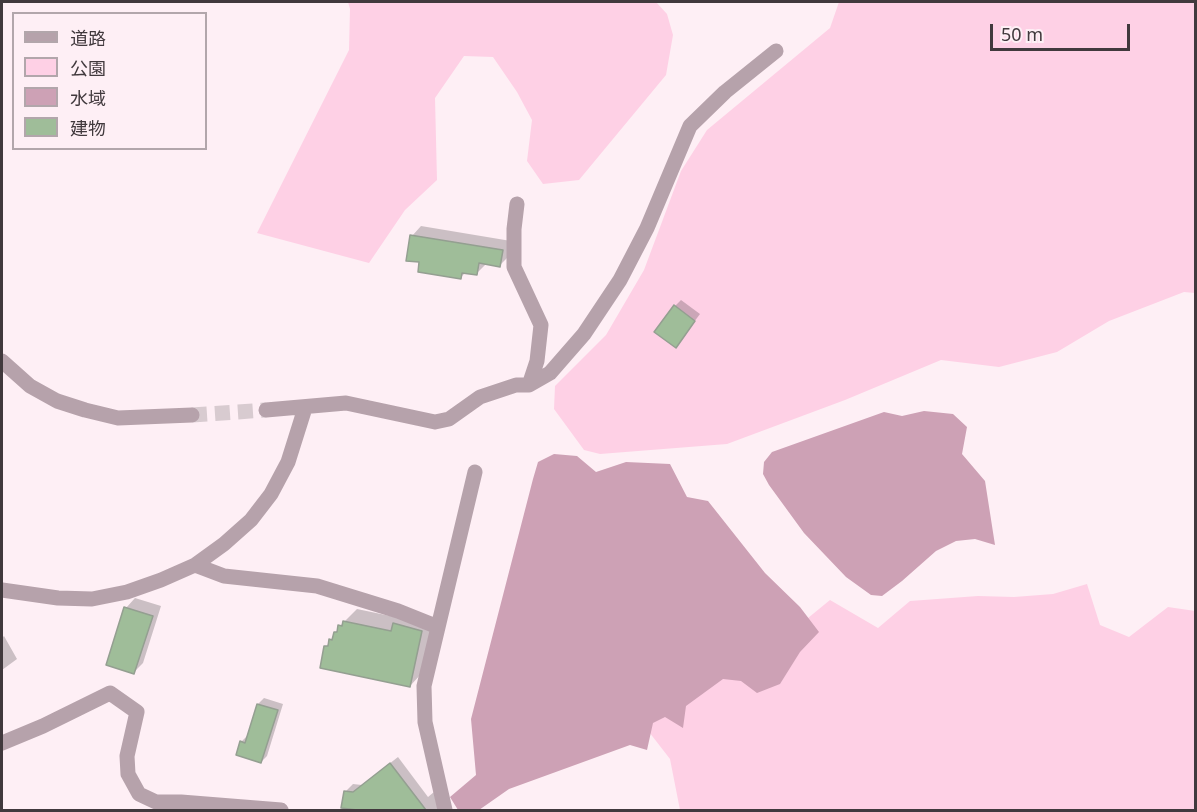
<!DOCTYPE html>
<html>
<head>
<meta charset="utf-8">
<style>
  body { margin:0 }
  #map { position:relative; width:1197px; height:812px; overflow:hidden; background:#feeff5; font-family:"Noto Sans","Noto Sans JP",sans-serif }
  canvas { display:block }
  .frame { position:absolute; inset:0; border:3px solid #41393d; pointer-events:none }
  .legend { position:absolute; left:12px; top:12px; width:195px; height:138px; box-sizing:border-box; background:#feeff5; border:2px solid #b2a6ab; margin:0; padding:8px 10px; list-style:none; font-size:18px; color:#41393d }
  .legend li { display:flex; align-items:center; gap:12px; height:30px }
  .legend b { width:30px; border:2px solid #b2a6ab }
  .scale { position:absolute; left:990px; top:24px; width:140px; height:27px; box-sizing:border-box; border:3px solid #41393d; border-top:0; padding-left:8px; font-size:18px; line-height:21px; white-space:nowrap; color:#41393d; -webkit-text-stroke:4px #feeff5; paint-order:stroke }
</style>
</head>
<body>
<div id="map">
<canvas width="1197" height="812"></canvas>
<div class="frame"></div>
<ul class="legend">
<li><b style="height:8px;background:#b6a2ab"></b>道路</li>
<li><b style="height:16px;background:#fed0e5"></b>公園</li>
<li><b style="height:16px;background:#cda1b5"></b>水域</li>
<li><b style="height:16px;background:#9fbd99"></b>建物</li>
</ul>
<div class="scale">50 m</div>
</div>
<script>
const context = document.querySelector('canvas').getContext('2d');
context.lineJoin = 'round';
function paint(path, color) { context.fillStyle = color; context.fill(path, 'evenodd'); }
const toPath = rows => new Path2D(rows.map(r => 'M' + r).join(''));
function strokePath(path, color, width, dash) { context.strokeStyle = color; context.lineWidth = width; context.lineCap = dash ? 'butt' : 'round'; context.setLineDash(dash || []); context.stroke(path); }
const green = toPath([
  [348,2,656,2,667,14,673,35,666,75,579,180,543,184,527,161,532,120,517,92,493,57,464,56,435,98,437,180,405,210,369,263,257,233,349,50,350,9],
  [839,2,1195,2,1195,293,1184,292,1109,321,1057,352,999,367,941,360,845,400,727,444,600,454,584,450,554,409,555,386,606,335,644,270,681,171,707,130,830,28],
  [1087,584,1100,625,1129,637,1168,607,1195,611,1195,810,680,810,670,759,639,719,797,627,830,600,878,628,910,601,978,596,1014,597,1053,594]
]);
const water = toPath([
  [924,411,953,414,967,427,962,454,985,481,995,545,975,539,956,541,936,551,902,581,882,596,871,595,846,577,804,533,769,485,763,474,764,462,772,452,884,412,902,416],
  [554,454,577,456,596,472,626,462,670,464,687,497,708,501,765,573,800,607,819,632,800,652,780,684,757,693,741,681,723,679,686,706,683,728,665,717,653,723,647,750,630,745,509,789,479,810,458,810,450,797,476,775,471,719,533,479,538,462]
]);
const shadow = toPath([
  [421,226,511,241,509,256,500,265,487,263,477,273,466,272,461,277,421,261,412,236],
  [681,300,700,314,676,346,675,306],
  [135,598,161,606,143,663,134,672,126,608],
  [357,609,400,618,433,619,422,673,410,686,326,647,340,626],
  [4,636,17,659,2,670,2,638],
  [264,698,283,704,267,756,261,762,241,742,247,736,258,704],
  [398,757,428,797,434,792,438,810,366,810,343,807,346,791,353,784,362,785]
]);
const building = toPath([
  [410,235,503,250,500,267,479,263,477,275,462,273,461,279,418,272,419,262,406,261,410,235],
  [674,305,695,321,676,348,654,332,674,305],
  [124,607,153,616,134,674,106,665,124,607],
  [343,621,391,631,393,623,422,631,410,687,320,668,324,646,328,646,329,639,332,640,334,632,337,632,338,625,342,626,343,621],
  [257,704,278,710,261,763,236,755,240,741,245,743,257,704],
  [390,763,426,810,357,810,341,808,344,791,353,792,390,763]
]);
const minorTunnel = toPath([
  [192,415,266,410]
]);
const minor = toPath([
  [2,361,30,386,57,401,85,410,118,418,192,415],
  [529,385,550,373,584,334,620,280,647,228,690,126,725,92,776,51],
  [266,410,346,403,435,422,449,419,480,397,516,385,529,385,537,361,541,325,514,267,514,229,517,204],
  [195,565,224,576,317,586,398,611,438,627],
  [2,590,58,598,92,599,127,592,161,580,195,565,224,544,251,520,271,494,288,462,305,408],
  [2,743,43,726,110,693,137,712,127,756,128,774,139,794,156,802,181,802,281,810],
  [445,810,425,722,424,686,475,472]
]);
paint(green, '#fed0e5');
paint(water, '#cda1b5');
paint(shadow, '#0003');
paint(building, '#9fbd99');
strokePath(building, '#949f91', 1.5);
strokePath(minorTunnel, '#d8cbd0', 15, [15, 8]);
strokePath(minor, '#b6a2ab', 15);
</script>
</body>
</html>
